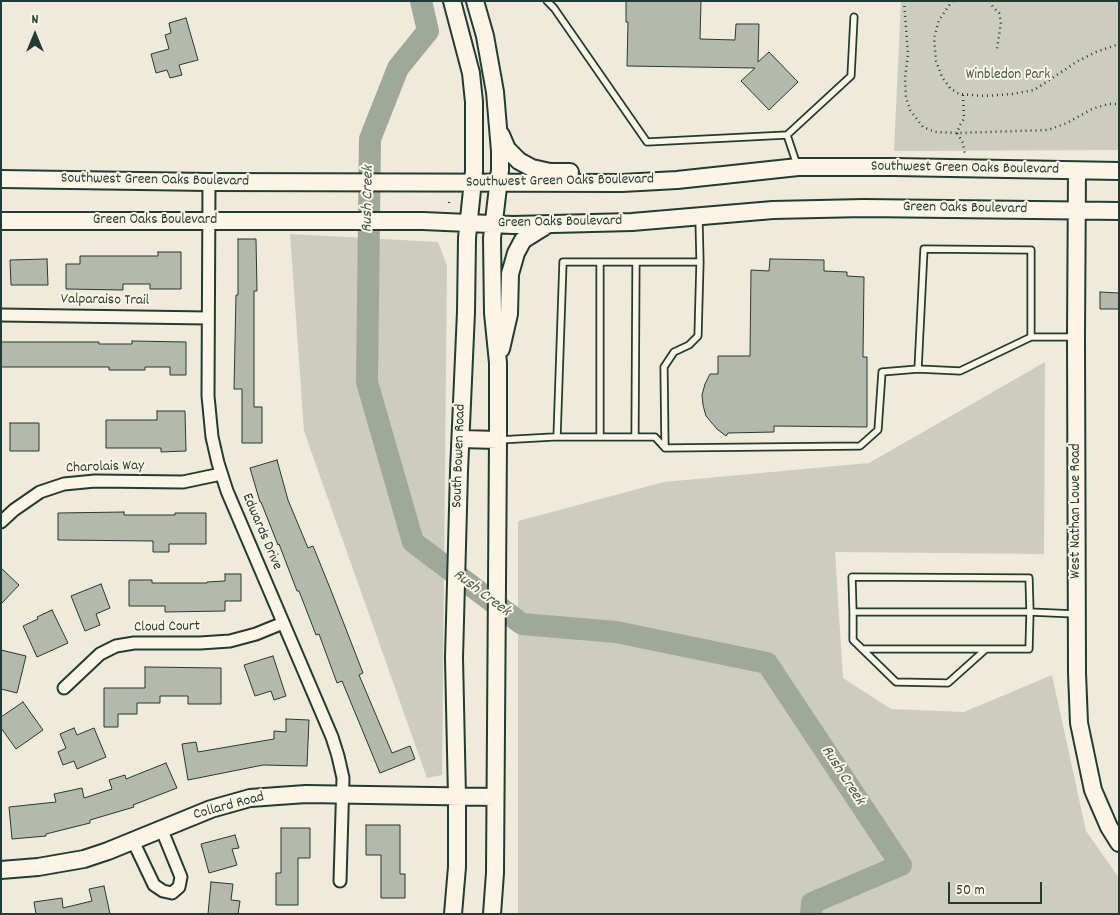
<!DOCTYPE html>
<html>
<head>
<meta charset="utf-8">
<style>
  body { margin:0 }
  #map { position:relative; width:1120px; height:915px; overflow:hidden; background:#efeada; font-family:Dekko,sans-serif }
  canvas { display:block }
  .frame { position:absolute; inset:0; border:2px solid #1f3d34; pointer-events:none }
  .north { position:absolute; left:10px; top:10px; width:50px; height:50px; -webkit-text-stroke:4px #fcf5e5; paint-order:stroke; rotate:0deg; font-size:14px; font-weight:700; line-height:20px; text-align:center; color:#1f3d34 }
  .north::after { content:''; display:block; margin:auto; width:18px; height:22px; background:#1f3d34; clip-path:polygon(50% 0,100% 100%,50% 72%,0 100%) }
  .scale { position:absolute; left:948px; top:882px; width:94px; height:22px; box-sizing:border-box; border:2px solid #1f3d34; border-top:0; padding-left:6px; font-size:15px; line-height:18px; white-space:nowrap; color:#1f3d34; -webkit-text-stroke:4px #fcf5e5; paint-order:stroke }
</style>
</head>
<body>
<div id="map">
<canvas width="1120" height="915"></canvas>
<div class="frame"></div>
<div class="north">N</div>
<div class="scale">50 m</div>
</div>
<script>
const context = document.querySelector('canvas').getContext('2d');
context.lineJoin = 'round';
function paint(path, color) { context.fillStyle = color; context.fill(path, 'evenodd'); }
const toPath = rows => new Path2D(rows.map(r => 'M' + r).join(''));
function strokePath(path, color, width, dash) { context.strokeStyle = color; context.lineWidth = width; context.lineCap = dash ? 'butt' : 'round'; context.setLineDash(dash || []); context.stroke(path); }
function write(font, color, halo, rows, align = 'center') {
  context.font = font + ' Dekko,sans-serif'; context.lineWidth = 4; context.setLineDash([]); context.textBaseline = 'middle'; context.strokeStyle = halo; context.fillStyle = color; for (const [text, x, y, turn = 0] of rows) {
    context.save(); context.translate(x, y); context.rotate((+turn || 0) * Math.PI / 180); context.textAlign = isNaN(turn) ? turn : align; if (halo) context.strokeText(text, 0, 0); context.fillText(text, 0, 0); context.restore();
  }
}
const green = toPath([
  [901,1,1119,1,1119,150,894,151],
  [290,234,438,242,447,266,442,775,427,778,304,431],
  [1045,362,1044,554,835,552,843,678,891,709,964,712,1052,675,1086,831,1119,878,1119,914,518,914,518,521,664,482,869,463]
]);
const river = toPath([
  [421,1,428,31,398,68,370,139,367,382,413,542,522,624,616,632,767,663,901,865,812,903,811,914]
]);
const building = toPath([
  [626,1,701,1,700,39,735,40,736,24,759,24,758,62,769,52,798,82,769,110,741,81,755,68,627,66,628,22,626,22,626,1],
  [186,18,198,60,179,65,182,75,170,78,167,70,156,73,151,54,169,49,165,35,171,33,169,23,186,18],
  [238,239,256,239,257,291,254,291,254,407,262,407,262,443,242,443,242,389,234,389,236,295,238,295,238,239],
  [158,252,181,252,181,289,150,289,150,284,123,284,123,290,66,289,66,264,80,264,80,256,158,256,158,252],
  [47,259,48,285,11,285,10,260,47,259],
  [770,259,824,260,824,271,847,272,847,276,864,277,863,357,867,357,867,427,774,426,774,432,728,433,726,436,717,429,706,416,703,405,702,395,705,384,710,374,718,374,718,356,750,356,751,270,769,271,770,259],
  [1100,292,1119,293,1119,309,1100,309,1100,292],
  [132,341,186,342,186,375,170,375,170,367,145,367,145,370,109,370,109,367,1,367,1,342,99,342,99,344,132,344,132,341],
  [157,411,185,411,186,451,161,452,161,448,106,448,106,420,157,420,157,411],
  [10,423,39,423,39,451,10,451,10,423],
  [277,460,288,500,308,548,313,546,330,588,363,673,359,675,392,753,410,746,415,759,380,773,342,681,337,683,319,634,316,635,299,591,297,591,279,544,278,545,261,502,260,502,250,468,277,460],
  [124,512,124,515,175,515,175,513,206,513,206,544,169,544,169,552,153,552,153,541,58,540,58,513,124,512],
  [1,568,19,585,1,604,1,568],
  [225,574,241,574,241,601,225,601,225,611,165,612,165,606,129,606,129,580,152,580,152,583,207,583,207,582,225,581,225,574],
  [101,584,110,608,96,614,100,625,85,631,71,596,101,584],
  [52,610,68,643,37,657,23,626,38,619,37,617,52,610],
  [1,650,26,656,17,693,1,689,1,650],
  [273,656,286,696,274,700,271,691,255,696,244,665,273,656],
  [145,667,221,668,221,704,188,704,188,696,160,696,160,703,137,703,137,714,118,714,118,727,104,727,104,688,145,688,145,667],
  [23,702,43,730,16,749,1,728,1,717,23,702],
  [286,719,309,720,307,766,263,765,188,780,182,744,196,742,198,752,274,739,274,731,286,732,286,719],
  [74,728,77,735,94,728,106,757,77,769,74,761,63,765,58,752,66,748,60,734,74,728],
  [166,763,177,788,133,805,134,807,90,820,90,823,46,834,46,836,12,839,9,807,56,802,54,794,82,788,84,798,112,789,109,780,125,775,126,779,166,763],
  [366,825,400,825,400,874,405,874,405,898,381,898,381,855,366,855,366,825],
  [281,828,310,828,310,858,298,858,298,905,276,905,276,873,281,873,281,828],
  [235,835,239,848,232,849,237,865,209,873,201,844,235,835],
  [211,882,233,884,231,900,240,901,238,914,208,914,211,882],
  [104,886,110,914,36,914,34,902,62,898,63,908,92,901,89,889,104,886]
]);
const path = toPath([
  [904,1,908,54,905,78,906,98,910,110,923,127,935,132,957,133,1048,130,1067,123,1092,109,1108,104,1119,104],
  [953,1,950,4,939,20,934,38,936,61,942,77,950,88,959,94,985,96,1012,94,1034,90,1078,61,1096,52,1119,44],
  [990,1,993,7,999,13,1001,22,997,49],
  [963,95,964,119,960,125,957,133,963,143,965,155],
  [449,203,450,198]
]);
const lane = toPath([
  [547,1,554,8,647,142,787,135,797,165],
  [787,135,851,76,854,17],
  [600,262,600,437],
  [918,369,924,249,1031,250,1031,337],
  [557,437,563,262,700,262,699,219],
  [635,437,636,262],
  [499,440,553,437,655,437,665,448,860,446,878,430,882,372,918,369,960,371,1031,337,1074,337],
  [665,448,664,367,674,352,689,345,698,336,700,262],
  [853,612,852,577,1029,578,1030,612,1029,649,986,649,948,683,896,682,853,640,853,612,1030,612,1075,614],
  [862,649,986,649]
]);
const street = toPath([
  [209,182,208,396,212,437,218,463,227,491,332,737,338,756,343,778,340,881],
  [1,315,208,318],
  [1,522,14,510,40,492,64,484,95,481,183,482,221,474],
  [64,688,100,654,116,646,134,643,200,643,230,641,256,634,283,623],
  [133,841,154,885,163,891,172,893,179,887,181,877,161,828]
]);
const secondary = toPath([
  [452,1,471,73,474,102,474,171,467,238,466,312,459,471,454,658,457,797,457,867,453,914],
  [475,1,485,36,495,92,500,151,500,170,492,238,493,313,498,363,498,440,495,873,492,914],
  [501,135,507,149,519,161,532,168,550,172,570,172],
  [1077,171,1076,337,1077,673,1079,723,1093,790,1109,827,1119,843],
  [1,179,209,182,622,183,677,180,798,167,895,167,1119,171],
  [1,221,423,221,513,225,632,222,773,210,864,208,1119,211],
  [501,349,509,314,510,274,516,253,523,240,547,225],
  [461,439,498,440],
  [1,870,38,867,84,859,108,851,211,809,250,798,306,794,495,797]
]);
const parkNames = [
  ["Winbledon Park",1008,76]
];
const streetNames = [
  ["Southwest Green Oaks Boulevard",965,169,1],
  ["Southwest Green Oaks Boulevard",155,181,1],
  ["Southwest Green Oaks Boulevard",560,182,-1],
  ["Green Oaks Boulevard",965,209,1],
  ["Green Oaks Boulevard",155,221],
  ["Green Oaks Boulevard",560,223,-1],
  ["Valparaiso Trail",105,301,1],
  ["South Bowen Road",460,456,-88],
  ["Charolais Way",105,468,-2],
  ["West Nathan Lowe Road",1077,511,-90],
  ["Edwards Drive",261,532,67],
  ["Cloud Court",167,628,-1],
  ["Collard Road",229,807,-15]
];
const waterNames = [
  ["Rush Creek",369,199,-89],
  ["Rush Creek",481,594,37],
  ["Rush Creek",842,776,57]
];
paint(green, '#cccdbf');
strokePath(river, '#9fa89a', 22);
paint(building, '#b5b9ad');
strokePath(building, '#1f3d34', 1);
strokePath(lane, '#1f3d34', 9);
strokePath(street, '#1f3d34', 15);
strokePath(secondary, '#1f3d34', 20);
strokePath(path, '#1f3d34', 2.5, [1, 4]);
strokePath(lane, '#fcf5e5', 5.5);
strokePath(street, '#fcf5e5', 11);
strokePath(secondary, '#fcf5e5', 16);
write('15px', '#425a50', '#fcf5e5', parkNames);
write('15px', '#1f3d34', '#fcf5e5', streetNames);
write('italic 16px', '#455d53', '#fcf5e5', waterNames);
</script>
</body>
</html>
